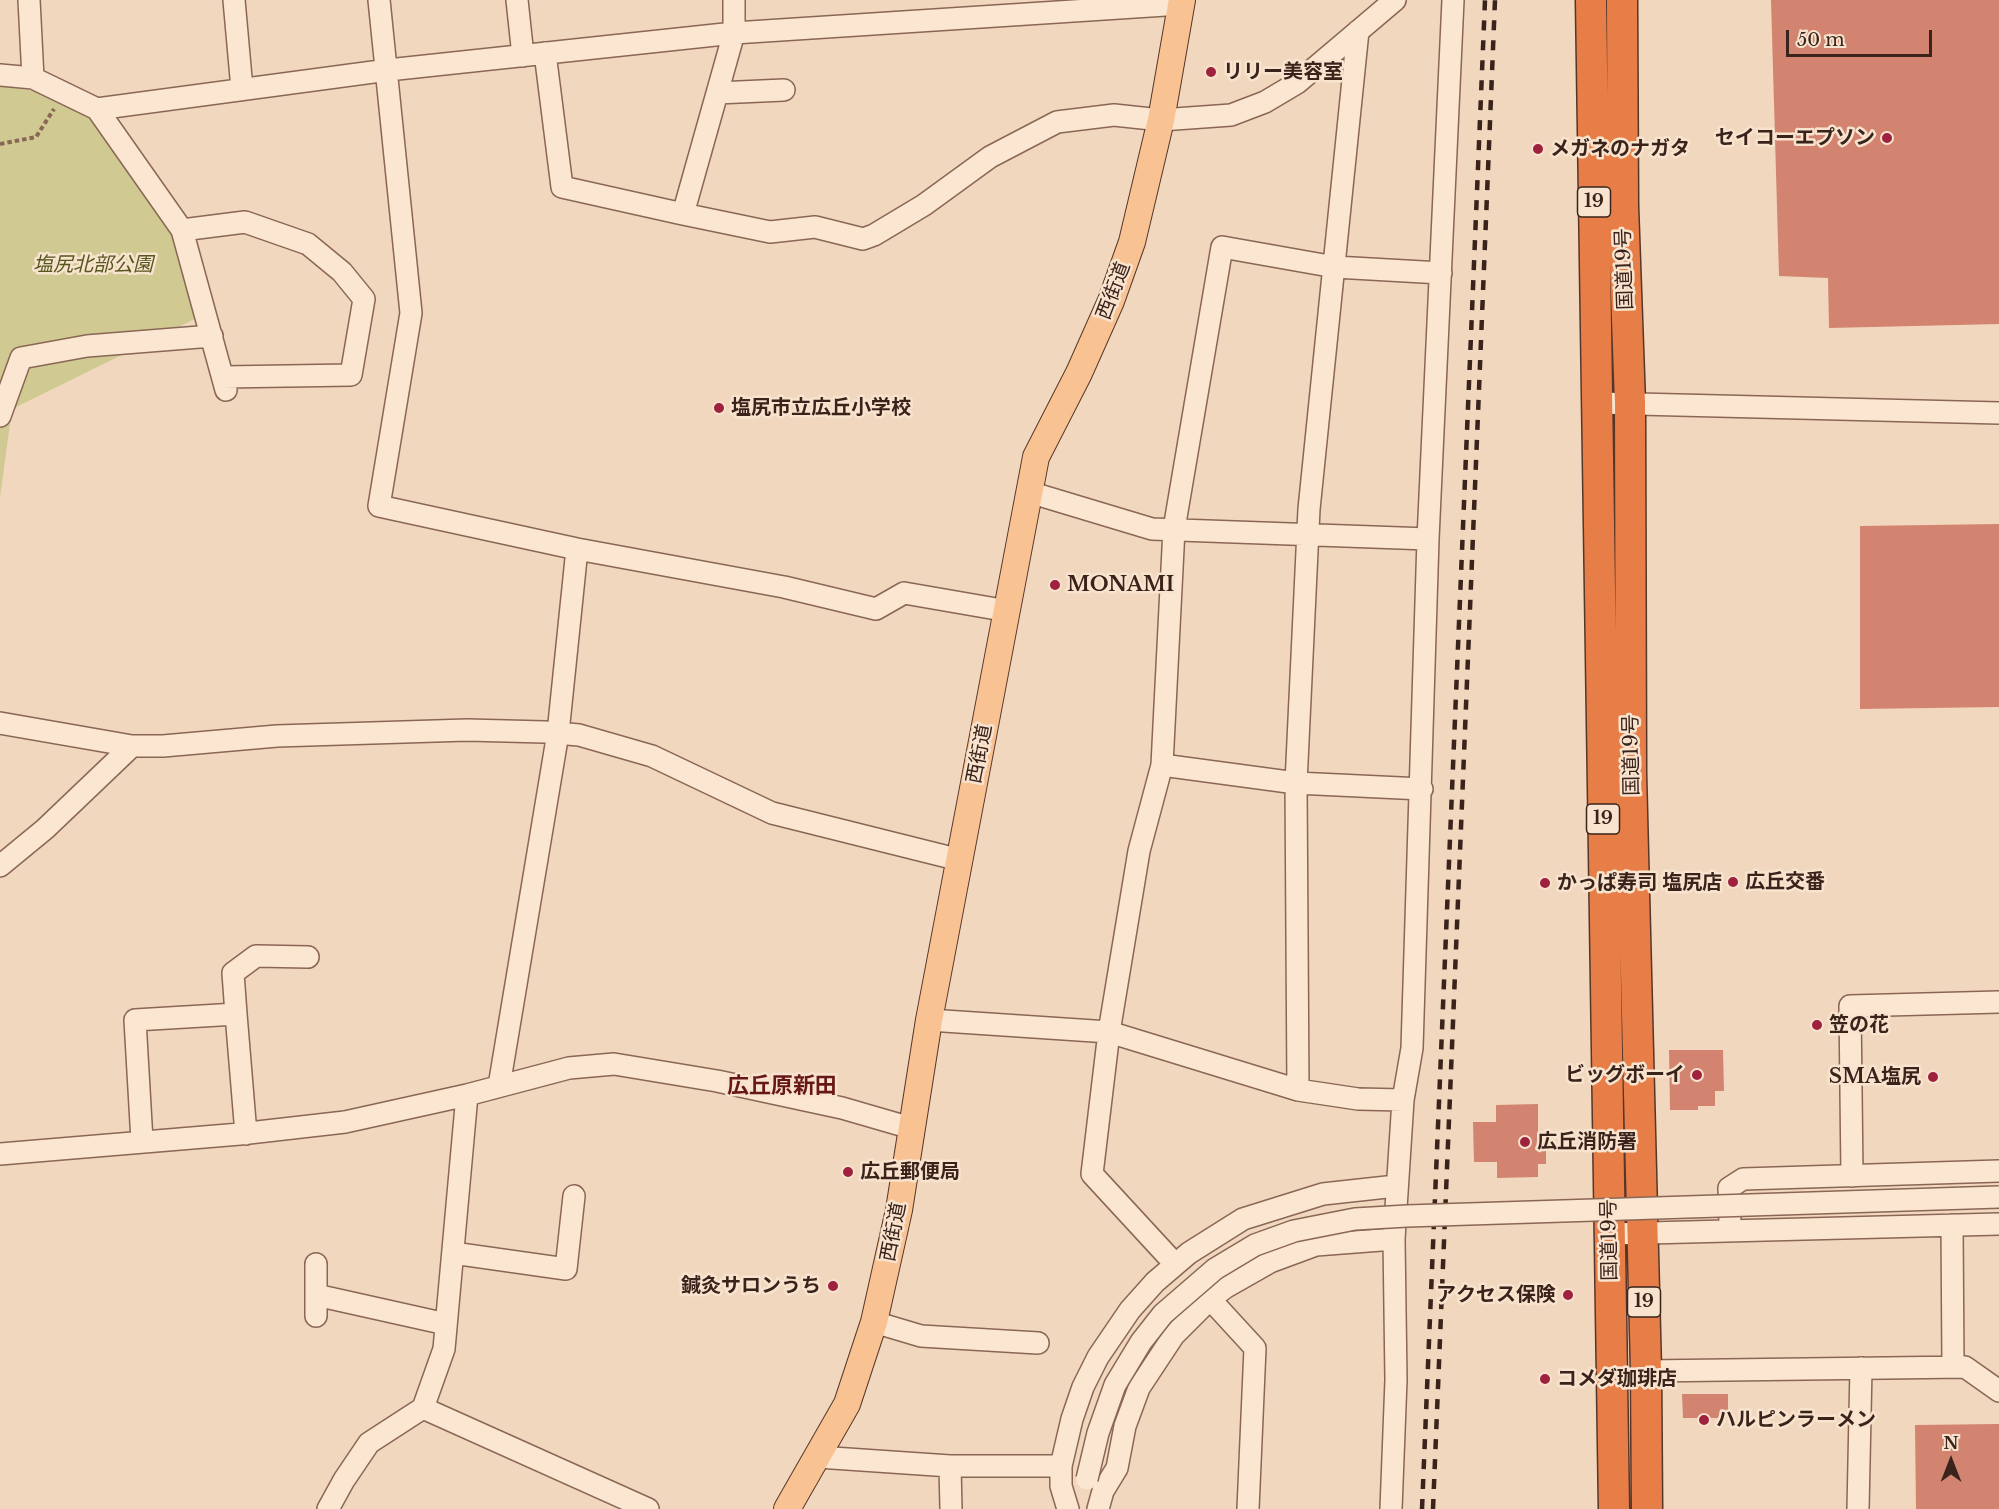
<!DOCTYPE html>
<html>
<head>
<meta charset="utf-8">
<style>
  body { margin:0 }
  #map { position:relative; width:1999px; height:1509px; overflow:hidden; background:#f1d7be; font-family:"Libre Baskerville",serif }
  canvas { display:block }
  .north { position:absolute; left:1921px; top:1431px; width:60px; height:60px; -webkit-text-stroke:4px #f8e3ce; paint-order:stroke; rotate:0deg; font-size:16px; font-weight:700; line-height:24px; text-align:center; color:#39231b }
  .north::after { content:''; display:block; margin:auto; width:21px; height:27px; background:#39231b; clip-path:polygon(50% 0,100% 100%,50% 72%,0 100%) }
  .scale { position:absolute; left:1786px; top:30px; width:146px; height:27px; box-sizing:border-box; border:3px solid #39231b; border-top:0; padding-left:8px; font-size:18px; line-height:21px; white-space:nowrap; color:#39231b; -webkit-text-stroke:4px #f8e3ce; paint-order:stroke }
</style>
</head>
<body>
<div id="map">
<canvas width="1999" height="1509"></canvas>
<div class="north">N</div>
<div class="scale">50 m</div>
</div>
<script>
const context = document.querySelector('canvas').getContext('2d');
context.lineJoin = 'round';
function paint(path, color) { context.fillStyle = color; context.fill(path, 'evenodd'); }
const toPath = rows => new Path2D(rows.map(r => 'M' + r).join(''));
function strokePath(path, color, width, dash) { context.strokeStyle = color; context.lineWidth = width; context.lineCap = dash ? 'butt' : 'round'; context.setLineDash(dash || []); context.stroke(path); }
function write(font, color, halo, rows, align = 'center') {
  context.font = font + ' "Libre Baskerville","Noto Sans JP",serif'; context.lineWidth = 5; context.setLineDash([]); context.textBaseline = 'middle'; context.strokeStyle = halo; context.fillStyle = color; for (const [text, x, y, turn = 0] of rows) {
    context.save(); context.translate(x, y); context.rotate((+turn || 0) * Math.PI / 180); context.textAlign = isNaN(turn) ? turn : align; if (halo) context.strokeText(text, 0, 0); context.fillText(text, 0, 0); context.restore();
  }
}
const green = toPath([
  [0,86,50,93,90,112,177,211,205,314,12,409,0,497]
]);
const building = toPath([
  [1771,0,1999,0,1999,324,1829,328,1828,278,1779,276],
  [1999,524,1999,707,1860,709,1860,526],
  [1669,1050,1723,1050,1724,1091,1715,1091,1715,1106,1698,1106,1698,1110,1670,1110],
  [1538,1104,1538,1149,1546,1149,1546,1164,1538,1164,1538,1177,1497,1178,1497,1162,1474,1162,1473,1122,1496,1122,1496,1105],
  [1682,1394,1728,1394,1728,1418,1683,1418],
  [1999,1424,1999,1509,1916,1509,1915,1425]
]);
const path = toPath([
  [0,144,36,137,54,109]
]);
const minor = toPath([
  [29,0,33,78],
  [234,0,242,89],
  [379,0,411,313,379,506,577,549,784,587,876,609,904,593,1008,611],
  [517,0,523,56],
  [734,0,734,33,683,214,770,232,815,227,863,239,874,235,924,205,990,157,1057,122,1114,115,1161,120,1231,115,1265,102,1297,83,1395,0],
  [545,53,562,187,683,214],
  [0,75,33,78,97,109,388,70,734,33,1181,4],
  [717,93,784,90],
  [97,109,182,230,226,390],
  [182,230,245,222,308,244,342,272,364,299,351,375,224,377],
  [1598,403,1999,413],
  [0,416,21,358,87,346,212,336],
  [1029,492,1152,529,1428,539],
  [0,723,132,746,163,746,277,736,467,730,545,732,579,735,652,756,772,813,960,860],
  [1162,765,1296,783,1422,789],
  [0,866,45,829,132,746],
  [236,1014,233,973,256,956,308,957],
  [929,1020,1109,1032,1298,1090,1358,1099,1403,1100],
  [499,1086,558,733,577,549],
  [1298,1090,1296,783,1309,509,1358,31],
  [142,1141,135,1020,236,1014,246,1134],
  [0,1154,240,1134,345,1122,467,1095,569,1068,614,1064,717,1081,842,1108,911,1128],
  [1852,1176,1850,1006,1999,1002],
  [1730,1224,1729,1188,1743,1179,1999,1171],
  [1952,1225,1953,1367],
  [1610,1234,1999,1224],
  [453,1253,566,1269,574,1196],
  [316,1264,316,1316],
  [1175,1264,1092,1174,1109,1032,1139,851,1162,765,1174,529,1222,247,1335,267,1441,273],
  [316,1295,446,1324],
  [1210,1299,1255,1348,1248,1509],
  [874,1322,921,1336,1038,1343],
  [1646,1371,1965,1367,1999,1391],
  [423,1408,648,1509],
  [818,1457,950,1466,1061,1466],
  [950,1466,951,1509],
  [328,1509,344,1480,369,1443,423,1408,444,1349,467,1095],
  [1068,1509,1061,1486,1061,1466,1072,1419,1083,1387,1098,1357,1130,1310,1155,1282,1189,1253,1243,1219,1323,1194,1396,1186],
  [1098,1509,1103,1491,1117,1468,1125,1426,1139,1388,1174,1335,1210,1299,1226,1287,1270,1262,1316,1245,1394,1239],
  [1391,1509,1396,1380,1394,1239,1403,1100,1412,1048,1428,539,1453,0],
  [1858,1509,1861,1368]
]);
const major = toPath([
  [787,1509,847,1404,874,1322,899,1210,929,1020,1036,457,1079,373,1111,301,1132,242,1161,120,1182,0]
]);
const highway = toPath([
  [1591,0,1614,1509],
  [1622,0,1623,206,1630,403,1631,773,1646,1371,1647,1509]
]);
const rail = toPath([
  [1422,1509,1485,0],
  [1433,1509,1495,0]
]);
const minorBridge = toPath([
  [1087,1479,1098,1433,1115,1385,1141,1342,1163,1314,1215,1269,1255,1245,1294,1231,1355,1219,1407,1216,1999,1197]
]);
const markers = [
  [1211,72,6,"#9e213d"],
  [1887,138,6,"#9e213d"],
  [1538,149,6,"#9e213d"],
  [719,408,6,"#9e213d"],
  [1055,585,6,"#9e213d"],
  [1733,882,6,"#9e213d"],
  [1545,883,6,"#9e213d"],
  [1817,1025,6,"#9e213d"],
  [1697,1075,6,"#9e213d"],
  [1933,1077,6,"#9e213d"],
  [1525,1142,6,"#9e213d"],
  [848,1172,6,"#9e213d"],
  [833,1286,6,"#9e213d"],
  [1568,1295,6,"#9e213d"],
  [1545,1379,6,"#9e213d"],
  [1704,1420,6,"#9e213d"]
];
const shields = [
  [1594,202,33],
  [1603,819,33],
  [1644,1302,33]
];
const shieldNames = [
  ["19",1594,202],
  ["19",1603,819],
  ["19",1644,1302]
];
const poiNames = [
  ["リリー美容室",1223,72],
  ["セイコーエプソン",1875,138,"right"],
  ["メガネのナガタ",1550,149],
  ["塩尻市立広丘小学校",731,408],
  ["MONAMI",1067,585],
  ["広丘交番",1745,882],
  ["かっぱ寿司 塩尻店",1557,883],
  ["笠の花",1829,1025],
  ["ビッグボーイ",1685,1075,"right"],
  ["SMA塩尻",1921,1077,"right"],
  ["広丘消防署",1537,1142],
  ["広丘郵便局",860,1172],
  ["鍼灸サロンうち",821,1286,"right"],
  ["アクセス保険",1556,1295,"right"],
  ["コメダ珈琲店",1557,1379],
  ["ハルピンラーメン",1716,1420]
];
const parkNames = [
  ["塩尻北部公園",93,265]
];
const streetNames = [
  ["国道19号",1625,269,-92],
  ["西街道",1114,291,-69],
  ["西街道",980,754,-79],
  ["国道19号",1632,755,-91],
  ["西街道",894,1232,-79],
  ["国道19号",1610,1240,-91]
];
const quarterNames = [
  ["広丘原新田",782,1087]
];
paint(green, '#d0c991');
paint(building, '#d28470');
strokePath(minor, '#8a6655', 24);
strokePath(major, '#57362a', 28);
strokePath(highway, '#57362a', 33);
strokePath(path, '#8a6655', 4, [4.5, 3]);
strokePath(minor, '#fbe6d1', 21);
strokePath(major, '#f8c292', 26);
strokePath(highway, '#e87e47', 30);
strokePath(rail, '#39231b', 4.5, [10, 10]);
strokePath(minorBridge, '#8a6655', 24, []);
strokePath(minorBridge, '#fbe6d1', 21);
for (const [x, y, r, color] of markers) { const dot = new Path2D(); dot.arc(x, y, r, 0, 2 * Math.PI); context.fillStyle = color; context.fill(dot); strokePath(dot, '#f8e3ce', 2); }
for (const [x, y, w] of shields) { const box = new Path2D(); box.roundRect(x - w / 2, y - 15, w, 30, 4.5); context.fillStyle = '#f8e3ce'; context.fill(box); strokePath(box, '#39231b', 1.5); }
write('bold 18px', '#39231b', null, shieldNames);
write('bold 20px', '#39231b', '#f8e3ce', poiNames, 'left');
write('italic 20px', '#555720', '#f8e3ce', parkNames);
write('20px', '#39231b', '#f8e3ce', streetNames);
write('bold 22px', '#681718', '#f8e3ce', quarterNames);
</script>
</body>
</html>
